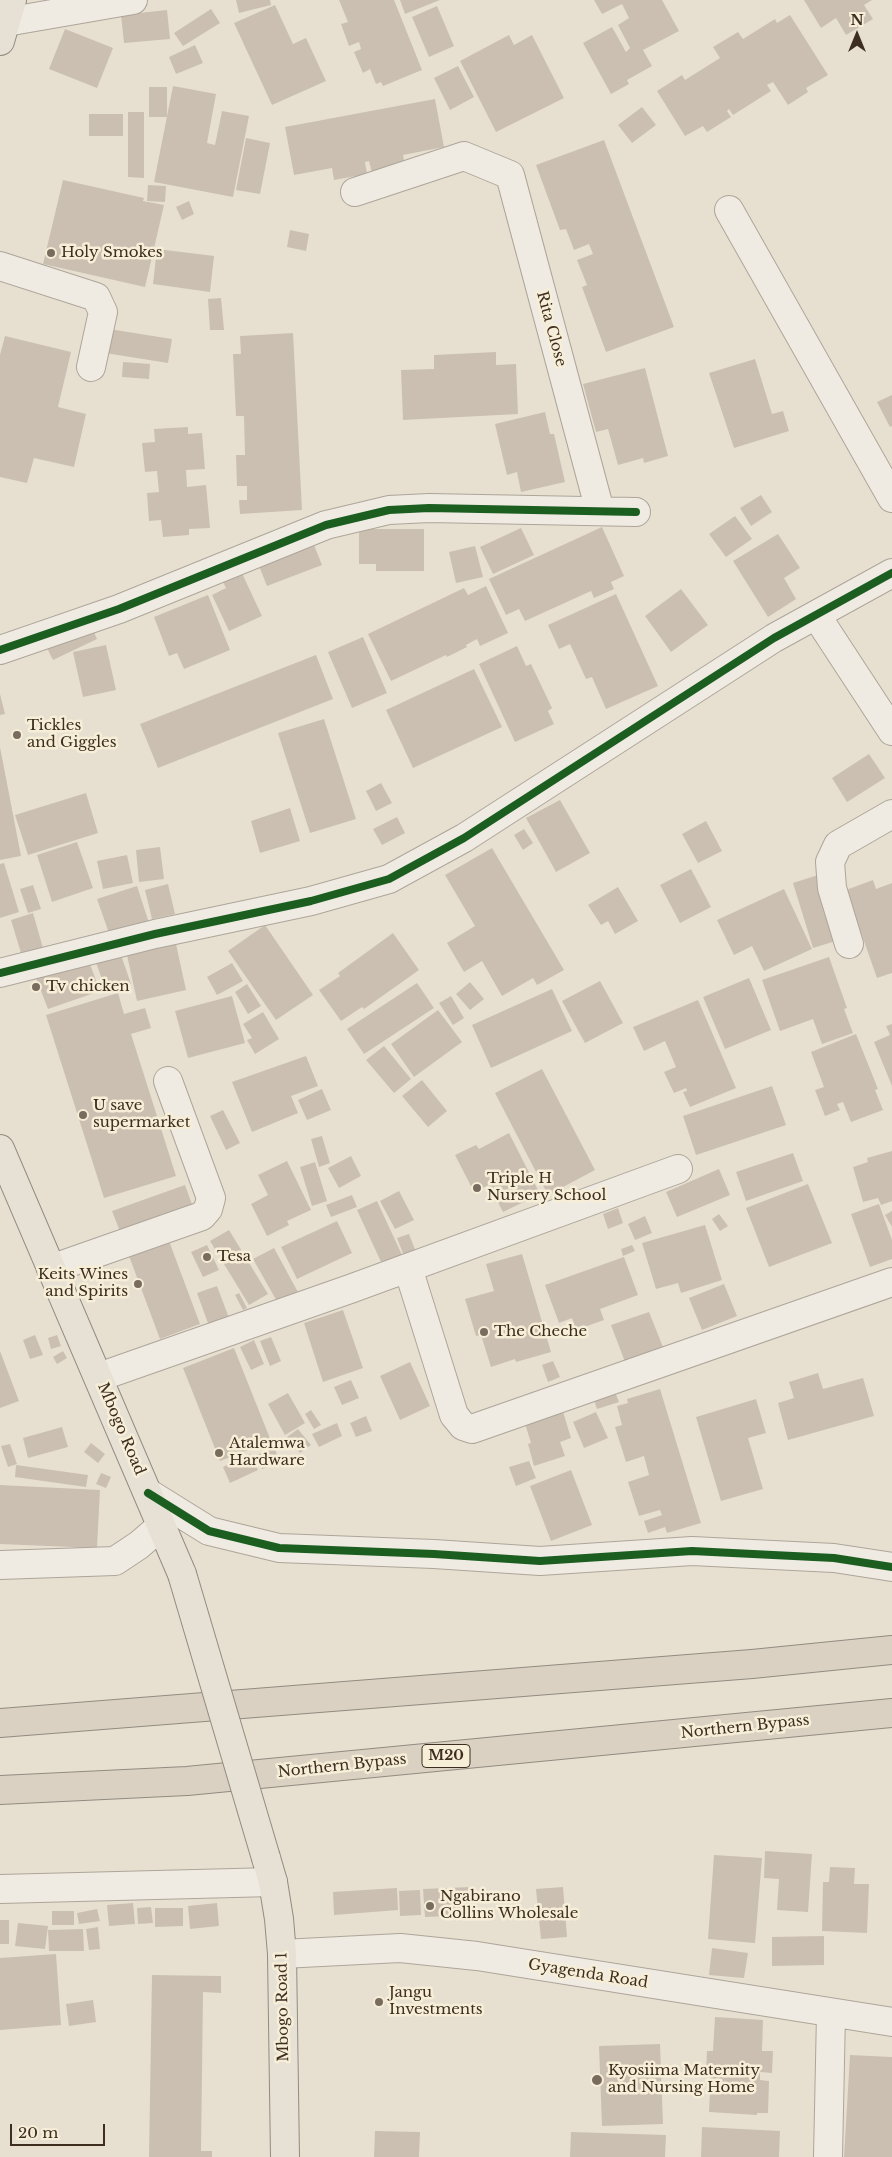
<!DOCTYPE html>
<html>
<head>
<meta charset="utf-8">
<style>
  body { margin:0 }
  #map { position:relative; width:892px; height:2157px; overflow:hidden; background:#e7e0d1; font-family:"Libre Baskerville",serif }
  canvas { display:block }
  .north { position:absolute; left:832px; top:10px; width:50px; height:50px; -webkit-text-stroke:4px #f7eed8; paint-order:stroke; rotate:0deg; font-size:14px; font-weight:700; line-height:20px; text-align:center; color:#3d2e20 }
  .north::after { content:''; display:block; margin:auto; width:18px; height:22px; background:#3d2e20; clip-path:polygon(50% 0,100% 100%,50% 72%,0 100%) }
  .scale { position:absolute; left:10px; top:2124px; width:95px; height:22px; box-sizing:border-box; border:2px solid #3d2e20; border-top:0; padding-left:6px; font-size:15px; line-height:18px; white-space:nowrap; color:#3d2e20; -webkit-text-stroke:4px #f7eed8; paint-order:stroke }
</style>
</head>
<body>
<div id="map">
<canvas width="892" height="2157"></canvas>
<div class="north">N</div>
<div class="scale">20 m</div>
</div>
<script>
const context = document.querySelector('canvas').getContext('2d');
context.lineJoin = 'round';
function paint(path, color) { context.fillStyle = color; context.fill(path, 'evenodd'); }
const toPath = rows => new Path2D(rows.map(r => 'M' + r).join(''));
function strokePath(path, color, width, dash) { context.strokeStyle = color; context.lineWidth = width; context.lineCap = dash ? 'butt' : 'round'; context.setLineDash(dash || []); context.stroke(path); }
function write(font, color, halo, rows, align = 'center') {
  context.font = font + ' "Libre Baskerville",serif'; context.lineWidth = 5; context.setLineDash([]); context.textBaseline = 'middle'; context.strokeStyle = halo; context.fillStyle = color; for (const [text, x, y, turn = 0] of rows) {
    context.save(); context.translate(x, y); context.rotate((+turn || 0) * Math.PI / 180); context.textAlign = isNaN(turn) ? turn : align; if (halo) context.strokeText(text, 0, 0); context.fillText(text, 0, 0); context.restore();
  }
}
const building = toPath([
  [236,0,270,0,271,5,239,13],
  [339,0,394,0,422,70,383,86,381,82,376,84,370,69,363,73,354,52,361,49,359,42,349,46,341,24,348,22],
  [400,0,440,0,405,14],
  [594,0,662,0,679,31,643,50,652,66,627,80,629,84,611,94,583,43,612,27,626,52,630,48,618,25,629,18,622,4,602,14],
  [804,0,872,0,864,5,873,19,846,35,836,18,821,28],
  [275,5,293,44,306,38,326,81,272,105,234,23],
  [437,6,454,46,429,57,412,17],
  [211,9,220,23,183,46,174,33],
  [167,10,170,39,124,43,121,15],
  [790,15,828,75,806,88,808,92,788,105,773,82,767,85,771,91,733,115,729,109,727,111,731,117,707,132,703,126,685,136,657,91,682,75,685,80,720,58,713,47,738,32,743,39,775,19,777,23],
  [65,29,113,48,97,88,49,69],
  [509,35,514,45,532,35,564,98,496,132,460,61],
  [195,45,203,63,176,74,169,57],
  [458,66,474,97,450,110,434,78],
  [173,86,216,94,207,143,215,145,222,111,249,116,233,197,154,182],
  [149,87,167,87,167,117,149,117],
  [435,99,444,147,403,155,405,166,372,173,369,161,365,162,367,174,334,180,332,168,294,175,285,127],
  [642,107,656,125,632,143,618,125],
  [128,112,144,112,144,178,128,177],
  [89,114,123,114,123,136,89,136],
  [246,138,270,143,260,194,236,190],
  [604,140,674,327,606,352,582,287,587,285,577,260,593,254,589,244,574,250,566,229,560,230,536,165],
  [63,180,144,198,143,201,164,205,145,287,43,264],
  [148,185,166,186,165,202,147,201],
  [189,201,194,214,182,220,176,207],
  [290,230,309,234,306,251,287,247],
  [157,249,214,256,210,292,153,284],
  [221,298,224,330,210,330,208,299],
  [109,329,172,339,168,363,105,353],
  [293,333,302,510,240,514,239,500,247,500,247,486,237,486,236,455,245,455,244,416,236,416,233,354,241,354,240,336],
  [5,336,71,352,58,407,86,414,74,467,34,458,27,483,0,477,0,355],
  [496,352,496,365,516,364,518,414,403,420,401,370,434,369,434,355],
  [755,359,772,414,783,411,789,431,734,448,709,373],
  [123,362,150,364,149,379,122,377],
  [645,368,668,456,644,463,643,458,618,465,608,429,596,432,583,384],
  [892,395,892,426,890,427,877,402],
  [545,412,550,434,554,434,565,482,521,492,517,472,507,475,495,424],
  [188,427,188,434,202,433,205,469,186,470,187,487,206,485,210,528,189,529,189,535,163,537,161,520,149,521,147,493,159,492,157,471,145,472,142,443,155,442,154,429],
  [761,495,772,512,751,526,740,508],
  [735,516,752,539,726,557,709,534],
  [602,527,624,576,611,582,614,589,594,598,591,591,525,621,519,609,506,615,489,579],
  [521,528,534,555,493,574,480,547],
  [359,529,424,529,424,571,376,571,376,564,359,564],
  [778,534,800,568,784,578,796,599,768,617,733,561],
  [312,540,322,565,267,586,257,561],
  [475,546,483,577,456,583,449,552],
  [240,569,262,616,229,631,212,595,226,588,221,578],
  [486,586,508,633,480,646,477,639,466,645,467,647,447,657,446,655,391,681,368,634,464,588,468,595],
  [681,589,708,625,671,652,645,616],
  [616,594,658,686,606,709,592,677,586,679,570,644,559,649,548,625],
  [208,595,230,650,184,669,177,653,169,656,154,617],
  [91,625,97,639,53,660,46,646],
  [363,637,387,693,352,708,328,652],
  [106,645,116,690,83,697,73,652],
  [517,646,526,666,531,664,552,708,548,711,554,724,515,742,479,664],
  [316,655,333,699,158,768,140,724],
  [474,669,502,727,413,768,386,710],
  [0,694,5,714,0,715],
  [324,719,356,819,310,833,278,733],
  [0,747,21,856,0,860],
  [869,754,885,778,847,802,832,778],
  [381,783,392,803,376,811,366,791],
  [86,793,98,833,28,855,15,815],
  [560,800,590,853,556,872,526,818],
  [290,808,300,841,260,853,251,821],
  [397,817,405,833,382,845,373,829],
  [706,821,722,851,698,863,682,834],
  [524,829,533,843,523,850,514,835],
  [77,842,93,888,52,902,37,855],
  [160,847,164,879,139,882,136,850],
  [492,848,564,970,537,985,533,978,502,996,482,961,464,972,447,943,475,926,445,875],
  [127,855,133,883,103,889,97,861],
  [4,863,19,912,0,918,0,864],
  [691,869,711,907,680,923,660,885],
  [818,875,839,940,813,948,793,883],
  [873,880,876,889,892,883,892,973,877,978,846,890],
  [168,884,175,914,152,919,145,890],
  [33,885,41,909,28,913,20,889],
  [137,886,150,926,111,939,97,899],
  [618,887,638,921,615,934,608,921,601,925,588,905],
  [784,889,812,949,764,971,752,946,734,955,717,920],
  [33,913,43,948,21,953,11,920],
  [265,925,313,995,276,1020,228,951],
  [393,933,419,970,364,1009,362,1007,341,1021,319,990,340,976,338,973],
  [176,944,186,990,137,1001,127,955],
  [120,952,131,984,107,993,95,960],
  [829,957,847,1008,844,1009,853,1033,822,1044,813,1019,780,1031,762,980],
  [88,959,100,991,48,1009,36,978],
  [232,963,243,981,217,995,207,977],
  [749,978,771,1030,725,1049,703,997],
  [600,981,623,1023,585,1043,562,1001],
  [470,982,484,999,470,1010,456,994],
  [417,983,434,1008,364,1054,347,1029],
  [247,984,261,1006,248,1014,235,992],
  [552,989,572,1031,491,1068,472,1025],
  [118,993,124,1014,145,1008,151,1028,131,1034,176,1176,104,1198,46,1015],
  [232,996,245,1043,188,1058,175,1011],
  [451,996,464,1018,453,1025,439,1003],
  [698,1000,736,1088,690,1107,683,1092,687,1091,686,1088,674,1093,664,1072,676,1067,665,1041,644,1051,633,1027],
  [438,1010,462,1042,414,1077,391,1044],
  [263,1012,279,1039,255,1054,247,1040,252,1038,243,1024],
  [892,1024,892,1086,874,1042,890,1035,886,1026],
  [856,1034,878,1089,875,1090,883,1110,851,1122,843,1102,837,1104,840,1110,825,1116,815,1090,824,1087,811,1052],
  [384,1046,411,1079,394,1093,366,1060],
  [306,1056,318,1086,291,1096,298,1113,252,1132,232,1082],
  [542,1069,595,1170,548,1195,495,1093],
  [422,1080,447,1111,428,1127,402,1096],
  [772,1086,786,1125,696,1155,683,1116],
  [322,1089,331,1110,307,1120,298,1100],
  [223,1110,240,1143,226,1150,210,1116],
  [509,1133,540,1194,503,1212,489,1185,474,1192,455,1155,476,1145,479,1149],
  [322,1136,330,1163,319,1167,311,1139],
  [892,1151,892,1201,881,1205,878,1198,863,1202,853,1167,868,1162,867,1158],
  [793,1153,803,1181,746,1201,736,1172],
  [351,1156,361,1176,339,1188,328,1168],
  [287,1161,311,1210,287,1221,289,1225,267,1236,251,1204,268,1195,258,1175],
  [315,1162,327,1201,312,1206,300,1167],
  [719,1169,730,1195,677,1217,666,1192],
  [808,1184,832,1243,769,1267,746,1208],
  [185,1185,193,1207,121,1234,112,1211],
  [399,1191,414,1220,395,1229,380,1201],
  [352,1195,357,1207,331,1217,326,1205],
  [377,1201,402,1255,382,1264,357,1210],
  [879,1204,892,1240,892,1259,870,1267,851,1214],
  [618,1208,623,1223,608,1229,603,1214],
  [892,1211,892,1227,885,1215],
  [719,1214,728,1226,720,1231,712,1219],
  [645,1216,652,1233,635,1240,628,1224],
  [337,1221,352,1253,297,1279,281,1247],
  [705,1225,722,1280,681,1293,678,1283,656,1289,642,1243],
  [229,1230,268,1294,249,1305,210,1241],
  [409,1234,416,1252,404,1256,397,1238],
  [169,1241,200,1324,160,1339,129,1256],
  [207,1245,219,1270,203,1277,191,1252],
  [632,1245,635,1251,623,1256,621,1249],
  [274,1248,299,1294,279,1305,253,1259],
  [522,1254,551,1352,516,1362,515,1359,491,1367,481,1335,476,1336,465,1299,494,1291,486,1264],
  [624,1257,638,1295,600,1309,604,1320,576,1330,572,1318,559,1323,545,1285],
  [724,1284,737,1316,702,1330,689,1298],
  [217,1286,229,1318,209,1326,197,1293],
  [239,1293,247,1308,243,1310,235,1295],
  [343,1310,363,1368,323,1382,304,1323],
  [649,1312,663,1347,625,1362,611,1325],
  [35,1335,43,1355,30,1359,23,1340],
  [57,1335,61,1346,51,1349,48,1338],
  [271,1337,281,1361,270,1366,260,1341],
  [254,1340,264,1364,251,1370,240,1347],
  [234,1348,271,1441,220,1461,183,1368],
  [0,1351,19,1401,0,1408],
  [63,1351,67,1358,57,1364,53,1357],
  [553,1361,560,1377,548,1382,542,1365],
  [410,1362,430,1406,400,1420,380,1376],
  [818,1373,823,1389,863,1378,874,1416,788,1440,778,1403,794,1398,789,1382],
  [351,1380,359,1398,342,1405,334,1387],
  [660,1389,701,1523,667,1533,665,1527,648,1533,644,1521,662,1515,660,1510,639,1516,628,1482,649,1475,644,1456,626,1462,615,1427,622,1425,617,1406,628,1403,627,1399],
  [615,1392,619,1402,597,1409,594,1400],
  [288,1393,305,1423,285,1435,268,1404],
  [756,1399,766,1433,748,1438,763,1489,721,1501,696,1417],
  [561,1405,571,1438,560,1442,565,1456,534,1466,528,1444,531,1443,523,1417],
  [311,1410,321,1425,314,1429,305,1414],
  [596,1412,608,1438,584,1448,573,1422],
  [366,1416,372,1431,356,1437,350,1423],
  [337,1423,342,1436,319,1447,312,1434],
  [62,1427,68,1447,28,1458,23,1438],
  [298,1429,311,1445,300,1453,287,1437],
  [91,1443,105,1454,98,1463,84,1452],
  [10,1444,17,1464,8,1467,1,1446],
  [275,1448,279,1463,262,1469,257,1455],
  [250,1454,258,1470,230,1483,223,1467],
  [529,1461,536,1478,516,1486,509,1467],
  [16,1465,88,1475,86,1487,15,1477],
  [571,1470,592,1525,551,1541,530,1486],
  [101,1473,111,1477,106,1488,96,1484],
  [0,1485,100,1490,97,1548,0,1544],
  [765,1851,812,1854,808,1912,777,1910,779,1879,764,1878],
  [714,1855,762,1858,755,1943,708,1939],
  [830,1867,855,1868,854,1884,869,1884,867,1933,822,1931,823,1882,829,1882],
  [471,1887,472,1915,425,1917,423,1889],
  [563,1887,567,1937,541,1939,536,1889],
  [397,1888,398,1910,334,1915,333,1892],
  [420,1890,421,1915,400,1916,399,1891],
  [133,1903,135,1924,109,1926,107,1905],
  [217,1903,219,1926,190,1929,188,1906],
  [151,1907,153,1923,138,1924,137,1908],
  [155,1908,183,1908,183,1926,155,1927],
  [97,1909,100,1921,79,1924,77,1913],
  [52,1911,74,1911,74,1925,52,1925],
  [0,1920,9,1920,9,1944,0,1944],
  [18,1923,48,1926,45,1949,15,1946],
  [98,1927,100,1949,89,1950,86,1929],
  [83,1929,84,1951,49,1951,48,1930],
  [824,1936,824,1965,772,1966,772,1937],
  [712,1948,748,1953,744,1978,709,1975],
  [56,1954,61,2025,0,2030,0,1958],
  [152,1975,221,1976,221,1993,203,1992,201,2151,212,2151,212,2157,149,2157],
  [93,2000,96,2022,69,2026,66,2004],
  [715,2017,763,2020,762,2051,773,2051,772,2073,760,2072,760,2080,769,2081,768,2113,757,2113,757,2115,709,2112,711,2073,706,2073,707,2051,713,2051],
  [660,2044,663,2124,602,2126,599,2046],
  [850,2055,892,2057,892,2157,844,2157],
  [702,2127,780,2131,779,2157,701,2157],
  [375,2131,420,2132,419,2157,374,2157],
  [571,2132,666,2135,665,2157,570,2157]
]);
const minor = toPath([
  [6,22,133,0],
  [355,192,464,156,510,175,600,511],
  [729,210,892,498],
  [0,266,96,297,103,312,91,367],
  [816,615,892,731],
  [0,650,119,609,326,525,389,510,429,508,636,512],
  [849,944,832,888,830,862,838,845,892,814],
  [0,973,155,934,311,901,389,879,464,838,774,638,892,573],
  [408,1268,454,1415,463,1426,472,1429,892,1282],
  [51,1269,202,1216,208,1209,211,1198,168,1081],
  [99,1377,350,1289,678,1169],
  [148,1493,209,1531,279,1548,434,1554,540,1561,692,1551,834,1558,892,1567],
  [0,1565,115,1561,139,1545,162,1525],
  [0,1889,273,1882],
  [282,1954,400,1948,477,1956,892,2022],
  [828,2157,831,2014]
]);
const major = toPath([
  [0,41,12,0],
  [0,1149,182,1574],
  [266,1858,273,1882,279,1919,282,1954,285,2157]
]);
const highway = toPath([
  [0,1723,752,1664,892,1650],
  [0,1790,187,1781,892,1713]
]);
const majorBridge = toPath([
  [182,1574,266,1858]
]);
const cycleway = toPath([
  [0,650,119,609,326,525,389,510,429,508,636,512],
  [0,973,155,934,311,901,389,879,464,838,774,638,892,573],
  [148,1493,209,1531,279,1548,434,1554,540,1561,692,1551,834,1558,892,1567]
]);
const markers = [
  [51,253,5,"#786c5e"],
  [17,735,5,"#786c5e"],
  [36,987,5,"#786c5e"],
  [83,1115,5,"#786c5e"],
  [477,1188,5,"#786c5e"],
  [207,1257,5,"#786c5e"],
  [138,1284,5,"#786c5e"],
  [484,1332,5,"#786c5e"],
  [219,1453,5,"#786c5e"],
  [430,1906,5,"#786c5e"],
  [379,2002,5,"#786c5e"],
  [597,2080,6,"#786c5e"]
];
const shields = [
  [446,1756,48]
];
const shieldNames = [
  ["M20",446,1756]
];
const poiNames = [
  ["Holy Smokes",61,253],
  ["Tickles",27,726],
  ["and Giggles",27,743],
  ["Tv chicken",46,987],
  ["U save",93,1106],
  ["supermarket",93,1123],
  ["Triple H",487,1179],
  ["Nursery School",487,1196],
  ["Tesa",217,1257],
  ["Keits Wines",128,1275,"right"],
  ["and Spirits",128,1292,"right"],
  ["The Cheche",494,1332],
  ["Atalemwa",229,1444],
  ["Hardware",229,1461],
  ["Ngabirano",440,1897],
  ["Collins Wholesale",440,1914],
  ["Jangu",389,1993],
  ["Investments",389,2010],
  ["Kyosiima Maternity",608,2071],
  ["and Nursing Home",608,2088]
];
const streetNames = [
  ["Rita Close",551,329,75],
  ["Mbogo Road",121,1429,67],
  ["Northern Bypass",745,1727,-6],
  ["Northern Bypass",342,1766,-6],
  ["Gyagenda Road",588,1974,9],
  ["Mbogo Road 1",283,2007,-91]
];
paint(building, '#cbbfb2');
strokePath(minor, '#ada599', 30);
strokePath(major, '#928b80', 30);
strokePath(highway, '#928b80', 30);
strokePath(minor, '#efebe3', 28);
strokePath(major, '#e6e1d4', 28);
strokePath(highway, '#dad1c2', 28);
strokePath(majorBridge, '#928b80', 30, []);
strokePath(majorBridge, '#e6e1d4', 28);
strokePath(cycleway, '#1b5e20', 8);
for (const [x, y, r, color] of markers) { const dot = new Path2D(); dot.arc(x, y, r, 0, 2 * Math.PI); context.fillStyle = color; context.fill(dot); strokePath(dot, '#f7eed8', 2); }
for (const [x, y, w] of shields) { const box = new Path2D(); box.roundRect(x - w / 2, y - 11.5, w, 23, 4); context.fillStyle = '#f7eed8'; context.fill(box); strokePath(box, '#3d2e20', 1); }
write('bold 14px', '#3d2e20', null, shieldNames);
write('15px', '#3d2e20', '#f7eed8', poiNames, 'left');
write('15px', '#3d2e20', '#f7eed8', streetNames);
</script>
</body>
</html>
